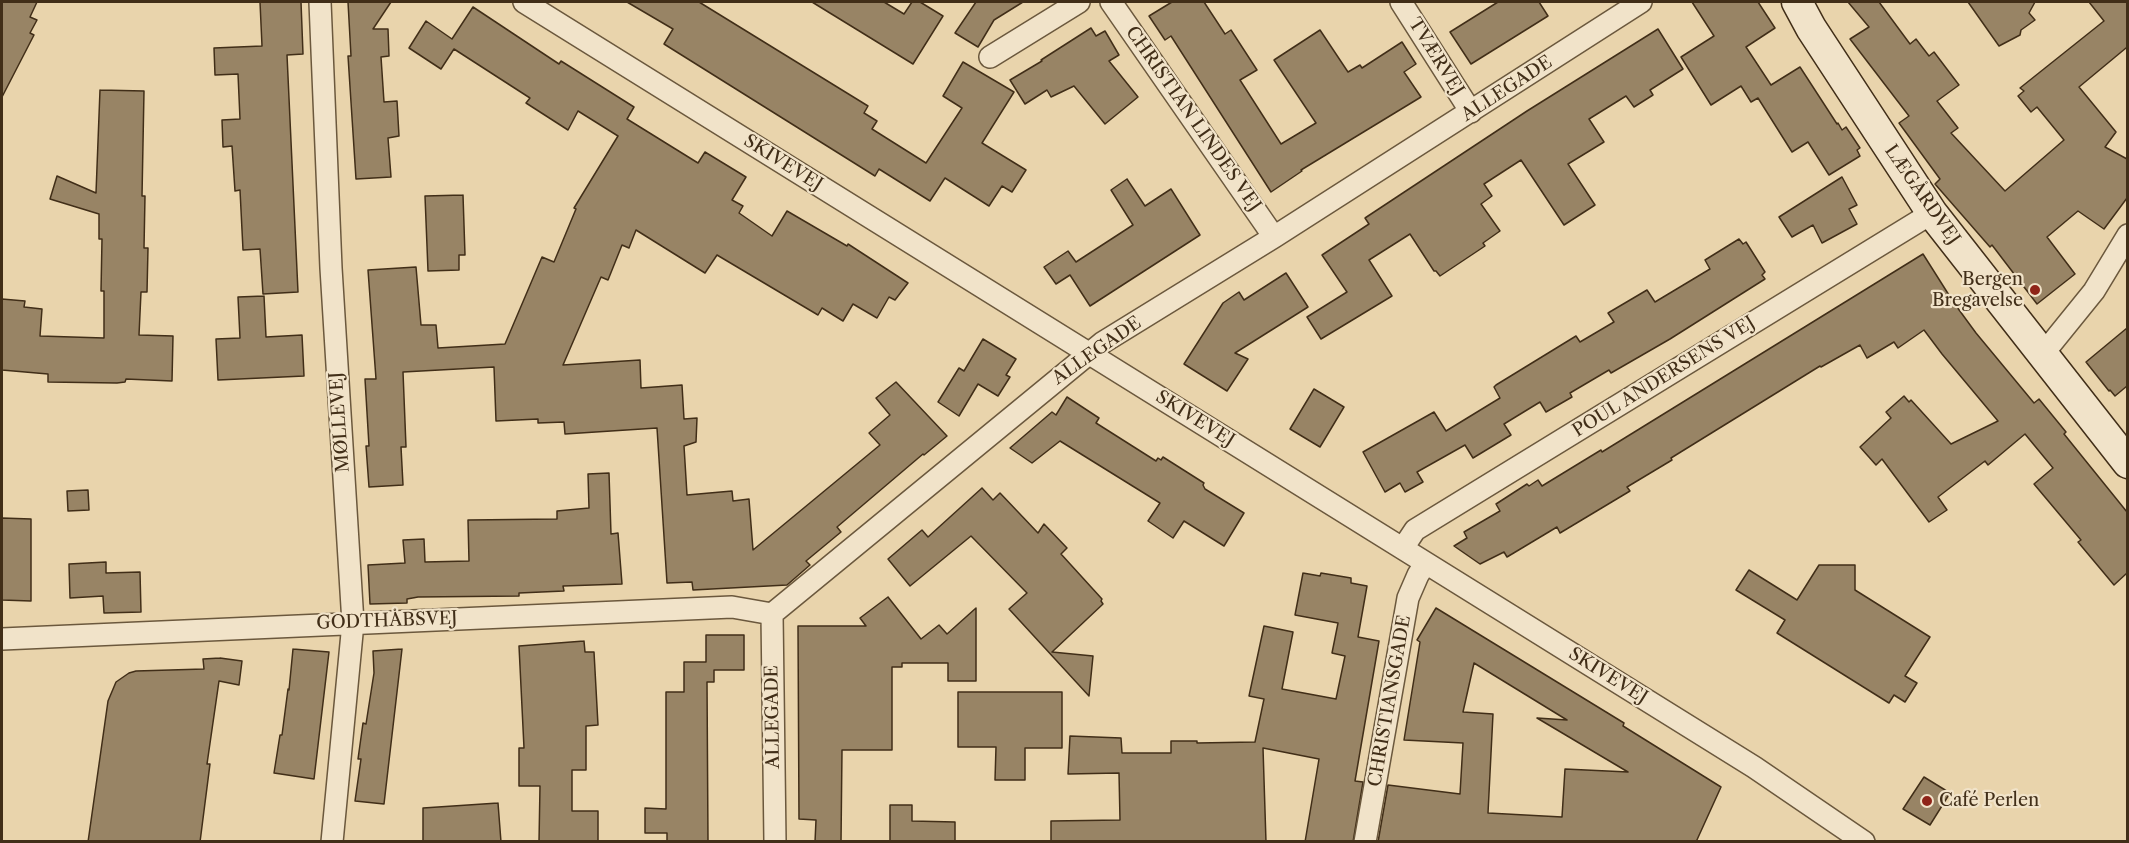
<!DOCTYPE html>
<html>
<head>
<meta charset="utf-8">
<style>
  body { margin:0 }
  #map { position:relative; width:2129px; height:843px; overflow:hidden; background:#e9d4ac; font-family:"Libre Caslon Text",serif }
  canvas { display:block }
  .frame { position:absolute; inset:0; border:3px solid #412e18; pointer-events:none }
</style>
</head>
<body>
<div id="map">
<canvas width="2129" height="843"></canvas>
<div class="frame"></div>
</div>
<script>
const context = document.querySelector('canvas').getContext('2d');
context.lineJoin = 'round';
function paint(path, color) { context.fillStyle = color; context.fill(path, 'evenodd'); }
const toPath = rows => new Path2D(rows.map(r => 'M' + r).join(''));
function strokePath(path, color, width, dash) { context.strokeStyle = color; context.lineWidth = width; context.lineCap = dash ? 'butt' : 'round'; context.setLineDash(dash || []); context.stroke(path); }
function write(font, color, halo, rows, align = 'center') {
  context.font = font + ' "Libre Caslon Text",serif'; context.lineWidth = 4.5; context.setLineDash([]); context.textBaseline = 'middle'; context.strokeStyle = halo; context.fillStyle = color; for (const [text, x, y, turn = 0] of rows) {
    context.save(); context.translate(x, y); context.rotate((+turn || 0) * Math.PI / 180); context.textAlign = isNaN(turn) ? turn : align; if (halo) context.strokeText(text, 0, 0); context.fillText(text, 0, 0); context.restore();
  }
}
const building = toPath([
  [2,2,37,2,30,17,37,20,30,33,34,35,2,97,2,2],
  [260,2,301,2,303,54,287,55,298,292,263,294,260,249,243,250,240,190,235,191,232,146,223,147,222,120,240,119,238,74,215,75,214,48,262,46,260,2],
  [348,2,391,2,373,29,388,29,389,56,381,57,384,102,397,101,399,136,388,138,391,177,356,179,348,56,351,56,348,2],
  [627,2,699,2,868,106,864,113,877,121,872,129,926,163,962,108,943,96,963,62,1014,92,982,143,1026,170,1012,192,1002,186,989,206,945,178,930,201,879,169,875,176,664,44,673,29,627,2],
  [812,2,884,2,904,14,912,2,920,2,943,16,913,64,812,2],
  [976,2,1023,2,994,20,978,47,955,33,976,2],
  [1172,2,1204,2,1225,34,1231,30,1257,70,1240,80,1281,144,1316,123,1274,60,1320,30,1348,72,1360,65,1362,68,1402,42,1416,64,1404,72,1421,97,1301,170,1302,171,1271,192,1171,36,1165,40,1149,16,1172,2],
  [1498,2,1539,2,1548,16,1471,64,1450,32,1498,2],
  [1692,2,1758,2,1775,28,1746,47,1771,85,1800,67,1837,124,1838,123,1842,130,1846,127,1860,148,1857,150,1860,156,1829,175,1808,142,1792,152,1758,98,1751,102,1741,86,1711,105,1681,57,1714,36,1692,2],
  [1848,2,1879,2,1910,44,1916,39,1929,56,1934,52,1959,85,1937,101,1958,128,1951,133,2005,191,2064,140,2037,107,2031,112,2018,96,2024,91,2020,88,2104,21,2089,2,2127,2,2127,49,2126,48,2079,87,2116,132,2105,147,2127,159,2127,198,2104,229,2078,211,2047,237,2075,274,2037,304,1992,245,1990,247,1935,184,1940,179,1899,123,1909,116,1850,39,1869,27,1848,2],
  [1968,2,2035,2,2029,13,2035,20,2021,30,2020,35,1999,46,1968,2],
  [473,7,559,64,561,61,634,107,627,119,698,163,705,152,746,177,732,200,743,206,739,213,772,236,787,211,847,246,848,244,908,283,895,300,889,297,877,318,853,304,843,321,822,308,818,315,717,255,705,273,636,230,629,248,622,245,608,280,601,277,563,365,640,360,641,388,682,385,684,419,697,418,696,442,684,446,687,495,732,491,733,501,749,499,753,550,880,445,869,433,890,415,876,398,896,382,947,436,924,455,923,454,837,527,841,532,806,561,810,565,787,585,693,590,692,582,667,583,657,428,565,434,564,422,538,423,538,419,496,421,494,367,403,372,406,447,401,447,403,485,369,487,366,446,369,446,365,379,376,379,368,270,416,267,421,325,436,325,438,348,505,344,542,257,554,262,576,209,574,208,618,136,578,111,568,130,526,103,530,98,454,49,441,69,409,48,426,21,452,39,473,7],
  [1091,28,1096,36,1105,31,1119,55,1109,61,1138,97,1105,124,1074,86,1051,97,1047,90,1025,104,1010,80,1042,61,1041,60,1091,28],
  [1658,29,1683,69,1650,90,1653,95,1634,107,1626,96,1589,119,1604,142,1568,164,1595,205,1564,225,1521,160,1484,184,1492,196,1481,204,1500,231,1483,243,1485,246,1440,276,1436,271,1434,271,1410,234,1369,260,1392,296,1321,339,1307,317,1347,292,1322,255,1369,224,1365,218,1527,111,1658,29],
  [100,90,144,91,142,196,145,196,144,248,148,248,147,292,141,292,139,335,173,336,172,381,126,379,125,382,117,383,48,382,48,374,2,370,2,299,25,301,24,307,42,309,40,336,104,338,104,291,101,291,102,239,99,239,99,214,50,199,57,176,96,193,100,90],
  [1842,177,1857,205,1849,209,1857,224,1822,243,1813,225,1792,237,1779,217,1842,177],
  [1127,179,1145,206,1171,189,1200,235,1090,306,1070,275,1056,284,1044,267,1068,251,1076,262,1133,225,1111,190,1127,179],
  [463,195,465,255,459,255,459,270,428,271,425,196,463,195],
  [1739,239,1743,244,1746,242,1765,272,1762,275,1765,279,1670,339,1611,373,1609,370,1570,393,1572,397,1546,412,1540,402,1504,424,1511,435,1473,458,1465,445,1417,472,1423,482,1405,492,1400,483,1385,492,1363,452,1434,412,1446,431,1500,398,1494,387,1496,385,1576,336,1580,342,1614,322,1608,313,1647,290,1655,302,1710,269,1705,260,1739,239],
  [1923,254,1954,303,1976,333,2034,403,2039,399,2066,432,2064,434,2127,512,2127,573,2114,585,2078,542,2081,540,2034,484,2053,468,2025,434,1988,465,1985,461,1938,497,1947,510,1929,522,1882,459,1876,465,1860,447,1891,418,1886,412,1904,396,1909,402,1911,400,1951,444,1998,421,1942,354,1924,330,1898,348,1894,342,1867,358,1860,345,1821,367,1820,366,1671,458,1672,460,1627,487,1630,491,1560,533,1557,527,1507,557,1504,552,1480,564,1454,546,1467,538,1464,532,1500,511,1496,504,1527,484,1529,486,1538,480,1542,486,1601,450,1602,452,1923,254],
  [1286,273,1308,307,1235,353,1248,359,1227,391,1184,364,1223,303,1239,292,1244,300,1286,273],
  [264,296,266,337,302,335,304,376,218,380,216,339,240,338,238,297,264,296],
  [2127,328,2127,386,2115,396,2110,390,2109,391,2086,362,2127,328],
  [983,339,1016,359,1006,375,1010,377,998,396,978,384,959,416,938,402,959,368,964,371,983,339],
  [1314,389,1344,407,1320,447,1290,429,1314,389],
  [1067,397,1099,418,1096,423,1156,461,1158,458,1161,460,1163,457,1204,483,1203,485,1205,489,1244,513,1224,546,1184,521,1173,538,1148,521,1160,503,1060,441,1032,463,1010,448,1052,412,1056,415,1067,397],
  [609,473,611,534,618,533,622,584,563,586,564,591,519,593,519,596,418,597,407,599,407,603,370,604,368,565,405,563,403,540,424,539,425,562,469,561,468,520,557,519,557,511,589,508,588,474,609,473],
  [982,488,993,500,1000,493,1038,533,1044,524,1067,548,1061,554,1102,599,1101,601,1103,604,1052,652,1093,656,1089,696,1009,609,1027,593,971,536,910,586,888,559,922,530,928,537,982,488],
  [88,490,89,510,68,511,67,491,88,490],
  [2,518,31,519,31,601,2,600,2,518],
  [106,562,106,573,140,572,141,612,104,613,103,596,70,598,69,564,106,562],
  [1819,565,1855,565,1855,590,1930,637,1905,676,1917,683,1905,702,1894,695,1889,703,1777,633,1785,620,1736,590,1749,570,1797,600,1819,565],
  [1303,573,1320,576,1321,573,1351,578,1351,583,1367,586,1358,637,1379,641,1355,781,1363,782,1353,842,1305,842,1319,759,1263,748,1266,842,1051,842,1051,821,1120,820,1119,773,1068,774,1070,736,1121,738,1122,753,1171,753,1171,741,1197,741,1197,743,1255,742,1264,699,1249,696,1264,626,1293,632,1282,689,1336,699,1345,656,1332,653,1338,623,1295,615,1303,573],
  [888,597,921,639,939,625,947,634,976,608,976,681,948,681,948,663,902,663,902,667,892,667,892,750,842,750,841,842,815,842,816,820,799,819,798,626,866,626,860,618,888,597],
  [1436,608,1624,723,1623,726,1721,787,1696,842,1378,842,1388,785,1460,794,1463,743,1404,740,1420,642,1417,640,1436,608],
  [1474,663,1567,720,1537,718,1628,772,1565,769,1562,817,1488,813,1493,714,1463,712,1474,663],
  [706,635,744,635,744,670,714,670,714,682,707,682,708,842,667,842,667,833,645,833,645,808,666,809,666,692,684,692,684,662,706,662,706,635],
  [584,641,585,652,594,652,598,725,586,726,586,770,572,770,572,811,598,811,598,842,539,842,540,786,519,786,519,748,524,748,519,646,584,641],
  [293,649,329,652,314,779,274,773,280,735,282,735,288,689,289,690,293,649],
  [402,649,384,804,355,801,361,759,358,759,363,723,366,724,374,673,373,651,402,649],
  [220,658,242,661,239,685,219,681,207,764,210,764,200,842,88,842,108,701,116,682,129,673,136,671,204,669,203,659,220,658],
  [958,692,1062,692,1062,748,1025,748,1025,780,995,780,996,747,958,747,958,692],
  [1924,777,1950,793,1930,825,1903,809,1924,777],
  [498,803,501,842,423,842,423,808,498,803],
  [890,805,912,805,912,821,955,822,955,842,890,842,890,805]
]);
const street = toPath([
  [320,2,331,268,353,623,332,842],
  [524,2,1754,767,1864,842],
  [1111,2,1274,237],
  [1401,2,1471,112],
  [990,57,1079,2],
  [2043,354,2094,291,2128,235],
  [1403,548,1415,530,1932,213],
  [2,639,732,607,772,614],
  [775,842,772,614,1102,343,1274,237,1641,2],
  [1365,842,1408,598,1418,575,1425,564]
]);
const secondary = toPath([
  [1797,2,1811,28,1932,213,2128,463]
]);
const markers = [
  [2035,290,6,"#8f2418"],
  [1927,801,6,"#8f2418"]
];
const streetNames = [
  ["TVÆRVEJ",1436,57,58],
  ["ALLEGADE",1507,89,-33],
  ["CHRISTIAN LINDES VEJ",1193,119,55],
  ["SKIVEVEJ",783,163,32],
  ["LÆGÅRDVEJ",1922,195,55],
  ["ALLEGADE",1097,351,-35],
  ["POUL ANDERSENS VEJ",1664,377,-32],
  ["SKIVEVEJ",1195,419,32],
  ["MØLLEVEJ",340,422,-94],
  ["GODTHÅBSVEJ",387,621,-2],
  ["SKIVEVEJ",1608,676,32],
  ["CHRISTIANSGADE",1390,701,-80],
  ["ALLEGADE",773,717,-91]
];
const poiNames = [
  ["Bergen",2023,280],
  ["Bregavelse",2023,301],
  ["Café Perlen",1939,801,"left"]
];
paint(building, '#988465');
strokePath(building, '#412e18', 1.5);
strokePath(street, '#6b583d', 24);
strokePath(secondary, '#412e18', 33);
strokePath(street, '#f1e3c9', 21);
strokePath(secondary, '#f1e3c9', 30);
for (const [x, y, r, color] of markers) { const dot = new Path2D(); dot.arc(x, y, r, 0, 2 * Math.PI); context.fillStyle = color; context.fill(dot); strokePath(dot, '#f1e3c9', 2); }
write('18px', '#412e18', '#f1e3c9', streetNames);
write('18px', '#412e18', '#f1e3c9', poiNames, 'right');
</script>
</body>
</html>
